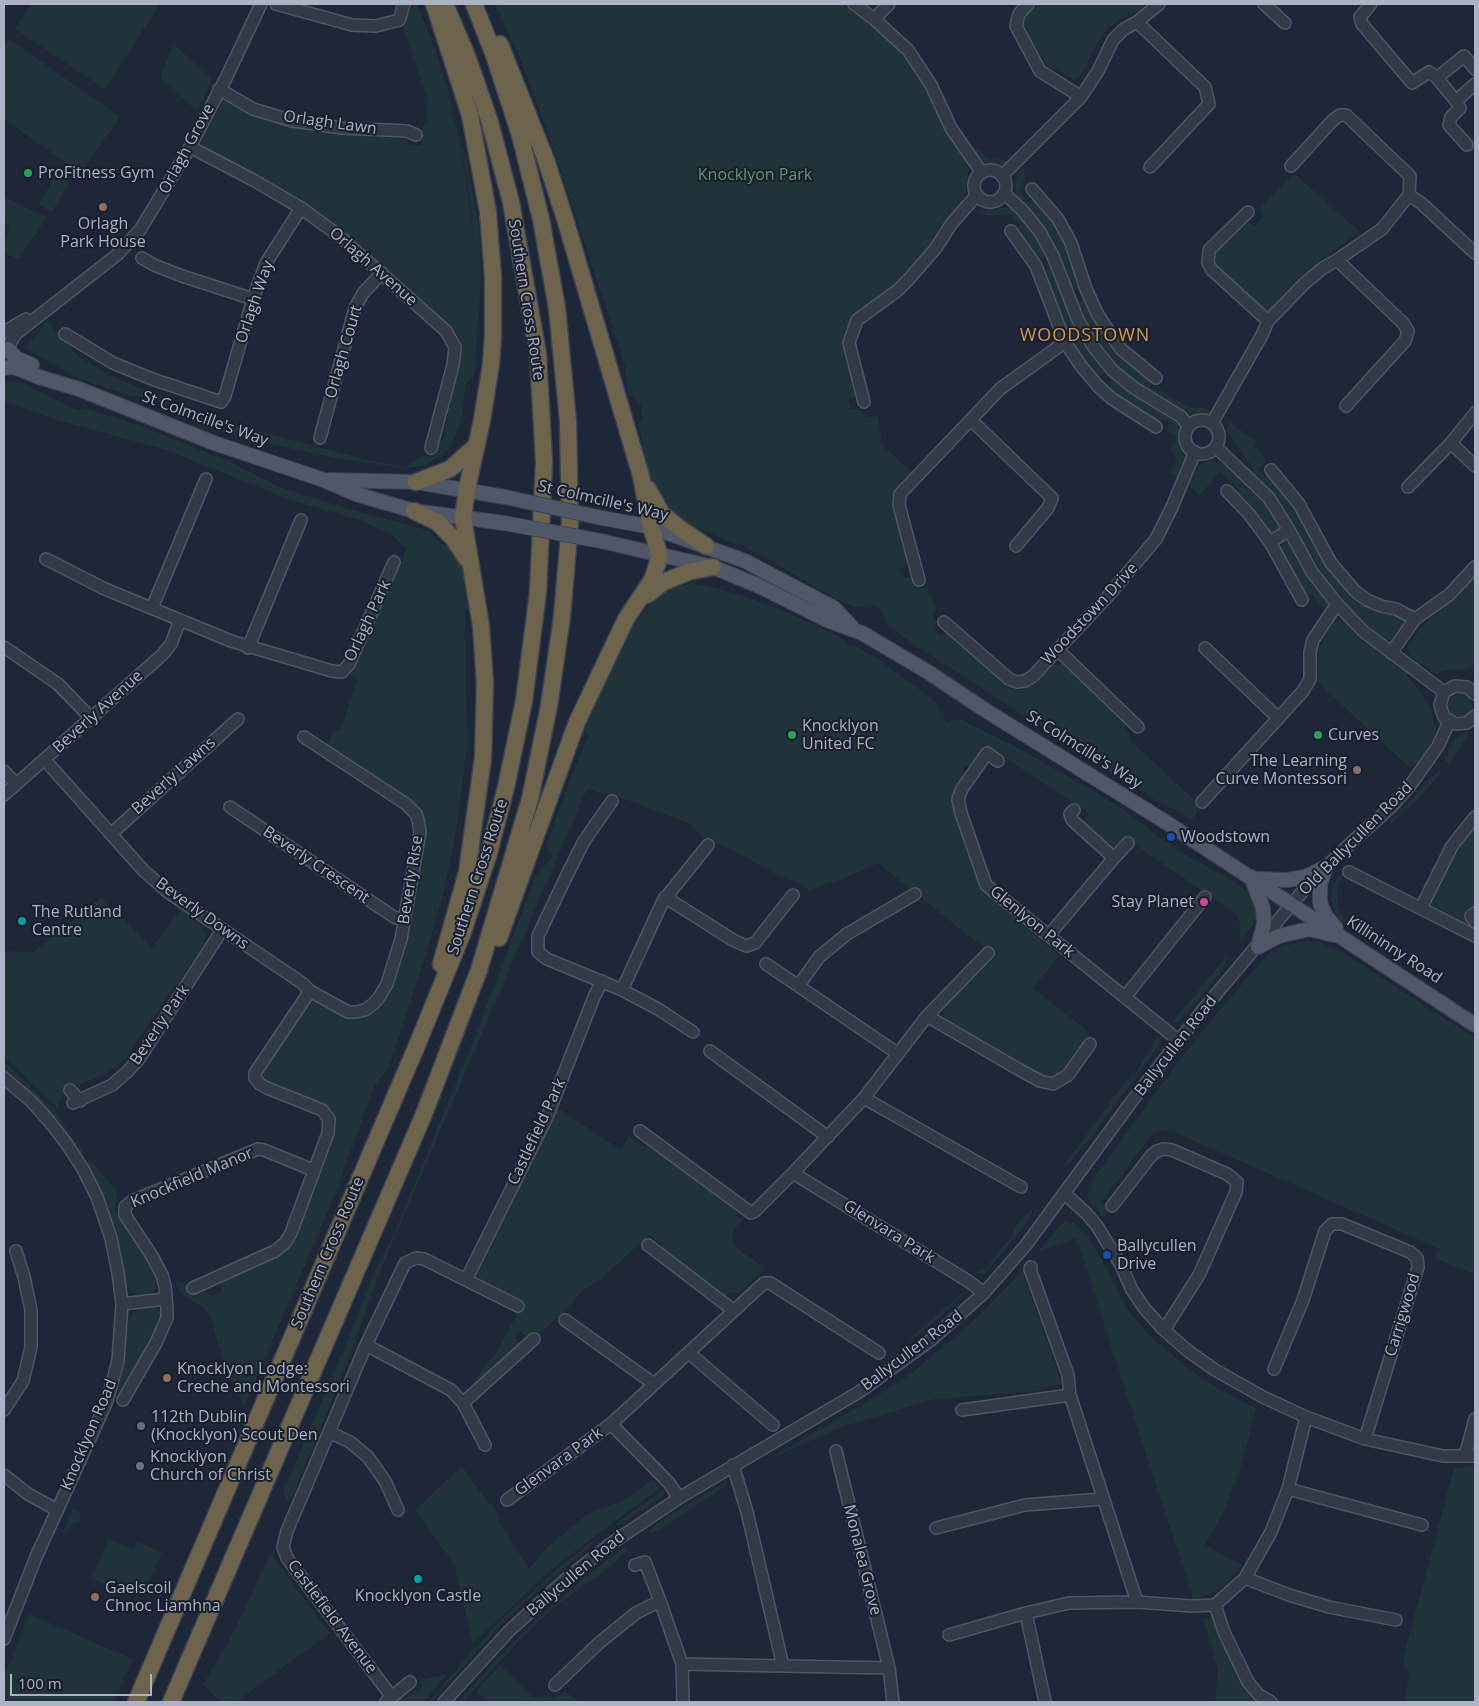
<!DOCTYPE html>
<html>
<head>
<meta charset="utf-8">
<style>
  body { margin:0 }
  #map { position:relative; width:1479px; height:1706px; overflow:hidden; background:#1e2737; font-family:"Open Sans",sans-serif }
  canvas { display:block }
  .frame { position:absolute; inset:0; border:5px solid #acb3c5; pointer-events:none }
  .scale { position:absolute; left:10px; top:1674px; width:142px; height:22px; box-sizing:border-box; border:2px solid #acb3c5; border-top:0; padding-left:6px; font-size:15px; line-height:18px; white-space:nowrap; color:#acb3c5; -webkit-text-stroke:4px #181e2c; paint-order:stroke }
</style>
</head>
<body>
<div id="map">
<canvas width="1479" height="1706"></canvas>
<div class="frame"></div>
<div class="scale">100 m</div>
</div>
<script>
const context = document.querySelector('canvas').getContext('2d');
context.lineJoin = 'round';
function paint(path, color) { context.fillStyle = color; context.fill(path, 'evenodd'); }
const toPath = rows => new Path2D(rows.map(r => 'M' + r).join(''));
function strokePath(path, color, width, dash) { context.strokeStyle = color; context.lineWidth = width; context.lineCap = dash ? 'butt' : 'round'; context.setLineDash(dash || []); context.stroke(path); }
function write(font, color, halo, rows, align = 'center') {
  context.font = font + ' "Open Sans",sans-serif'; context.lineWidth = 4; context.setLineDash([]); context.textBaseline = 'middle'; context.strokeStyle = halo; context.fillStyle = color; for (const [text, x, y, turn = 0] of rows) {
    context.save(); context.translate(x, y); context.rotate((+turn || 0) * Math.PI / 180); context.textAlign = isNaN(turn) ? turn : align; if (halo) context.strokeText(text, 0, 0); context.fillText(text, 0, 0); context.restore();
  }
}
const green = toPath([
  [31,4,160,4,105,89,15,29],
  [417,4,436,52,451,101,452,119,454,118,459,138,471,214,473,250,472,214,460,138,467,161,480,235,481,283,474,376,466,383,461,423,449,450,424,466,405,468,345,460,247,439,199,425,180,414,172,407,156,400,131,396,94,384,76,377,28,350,27,346,47,321,77,355,108,375,224,422,356,457,400,466,407,466,431,452,444,438,460,341,457,333,361,245,341,230,305,204,201,147,200,145,224,98,341,133,375,137,404,138,408,141,409,146,422,145,422,129,427,121,427,100,403,29,401,27,397,29,397,27,406,18,411,7],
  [495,4,842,4,880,32,904,55,927,88,941,119,966,163,968,171,966,194,960,204,944,224,928,252,889,291,861,309,852,318,846,330,846,355,856,391,855,397,848,400,851,409,856,409,861,411,866,418,878,416,882,445,912,472,893,496,893,507,908,561,906,566,900,569,903,577,913,578,918,589,926,588,937,608,932,614,937,621,934,630,940,636,946,633,951,634,1005,685,1016,690,1023,690,1032,685,1052,665,1063,664,1069,668,1124,720,1126,725,1125,729,1130,734,1130,740,1193,799,1198,811,1193,819,1155,800,924,651,887,625,881,610,873,605,858,608,836,599,765,557,747,549,742,544,737,545,689,524,679,517,668,506,666,500,660,503,651,483,638,423,642,421,641,405,629,394,625,366,552,145,522,63],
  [1034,4,1144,4,1144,10,1131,14,1109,27,1096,45,1083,73,1075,80,1048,66,1021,26,1028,11],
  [9,39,120,117,81,173,4,119,4,46],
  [174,44,212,80,197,111,160,78],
  [978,149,988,158,1003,160,1010,158,1013,155,1017,159,1007,165,991,165,985,163,977,156,973,152],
  [1025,168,1025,179,1020,191,1028,202,1033,199,1054,222,1069,247,1081,287,1078,289,1076,290,1072,287,1066,269,1051,236,1036,216,1017,197,1015,188,1016,178,1020,170],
  [56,175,69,183,52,212,39,204],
  [1291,176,1297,176,1360,232,1317,263,1271,312,1268,312,1222,272,1215,262,1214,256,1216,250,1243,223,1250,223,1255,226,1263,217,1259,209],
  [4,197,46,217,43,224,18,259,4,253,9,226,4,222],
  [1002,208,1010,208,1014,210,1034,233,1046,255,1043,259,1038,258,1019,231,1017,227,1021,224,1010,214,990,216,977,212],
  [1049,267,1052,268,1088,347,1104,370,1104,374,1101,376,1095,375,1090,368,1072,341,1065,325,1046,271],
  [1084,298,1116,349,1150,381,1151,384,1150,387,1158,392,1160,390,1191,408,1203,408,1216,412,1207,417,1194,415,1145,389,1125,374,1105,352,1088,323,1079,306,1079,302],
  [10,381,22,383,77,410,87,409,141,426,228,461,282,488,352,510,423,529,433,534,433,536,444,546,449,542,461,561,463,571,470,610,465,611,467,747,456,832,444,891,429,944,390,1065,374,1087,353,1146,344,1167,341,1181,244,1407,224,1364,210,1316,203,1307,183,1296,175,1282,181,1282,192,1292,202,1288,211,1297,222,1291,221,1280,279,1252,334,1132,335,1124,333,1117,270,1084,263,1078,262,1070,308,1002,314,1001,321,1002,341,1015,352,1018,380,1003,424,831,425,821,418,808,411,801,333,750,330,747,329,742,334,729,341,730,357,678,348,674,395,570,398,570,407,549,388,532,356,519,290,500,164,449,56,420,4,401,4,384],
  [1112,381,1115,381,1136,397,1179,422,1182,430,1182,439,1188,456,1180,480,1170,472,1176,461,1174,453,1170,450,1177,438,1166,431,1170,423,1163,419,1156,420,1143,414,1109,390,1108,386],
  [1228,421,1257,442,1254,447,1265,456,1265,463,1258,469,1265,477,1272,476,1284,490,1329,565,1393,613,1405,620,1406,624,1395,639,1386,640,1377,635,1353,614,1332,589,1280,504,1252,474,1254,470,1227,431],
  [1210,460,1224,464,1246,483,1270,509,1281,528,1275,534,1268,530,1256,512,1239,493,1238,489,1220,472,1200,495,1189,486,1197,468,1203,463],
  [1285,541,1290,543,1310,577,1327,601,1329,608,1328,614,1312,595,1305,594,1280,547,1282,542],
  [1475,577,1475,664,1467,669,1444,670,1436,674,1422,663,1419,666,1410,657,1407,649,1409,643,1424,625,1442,608,1452,601,1451,600],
  [691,583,703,585,734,593,776,608,820,627,846,641,850,646,852,647,853,645,877,658,931,698,937,703,942,713,941,718,948,722,951,719,962,720,1024,751,1118,806,1134,817,1160,838,1182,853,1232,880,1247,891,1253,899,1256,916,1255,921,1240,942,1241,935,1238,917,1235,913,1125,838,1116,847,1111,847,1085,825,1084,819,1089,813,981,742,983,749,973,764,970,766,964,765,964,776,957,788,986,891,1059,956,1033,988,1090,1033,1078,1049,1077,1054,1062,1075,1051,1078,1044,1077,1023,1066,948,1022,945,1019,943,1011,945,1005,995,957,878,863,850,876,811,889,809,891,801,884,783,878,730,849,703,838,691,824,634,802,587,789,381,1269,343,1374,293,1495,287,1501,283,1491,344,1349,375,1269,393,1237,474,1039,536,875,552,857,546,845,575,767,589,735,582,732,621,646,642,613,668,585,670,589],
  [1340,619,1393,663,1408,672,1407,676,1424,696,1424,701,1429,706,1436,726,1435,735,1425,753,1418,762,1410,768,1317,682,1319,648,1333,624],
  '1448 706a12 12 0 1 1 24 0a12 12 0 1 1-24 0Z',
  [1467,731,1469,735,1462,743,1463,745,1449,763,1444,760,1448,755,1446,753,1454,740],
  [1438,771,1440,773,1422,795,1392,823,1390,821,1418,792,1431,776,1433,777],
  [1471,832,1475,833,1475,906,1465,914,1475,930,1432,908,1428,902,1445,866,1466,835],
  [1349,865,1340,882,1337,892,1338,907,1341,915,1352,925,1352,929,1343,923,1337,917,1333,907,1331,898,1334,882],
  [101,898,152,947,182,908,204,930,206,937,201,949,125,1059,109,1072,63,1092,57,1108,4,1057,4,951,33,952],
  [1303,941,1320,942,1343,953,1475,1038,1475,1274,1435,1258,1440,1249,1174,1132,1162,1130,1152,1134,1102,1201,1109,1208,1103,1217,1088,1200,1088,1196,1090,1183,1181,1058,1213,1018,1260,963,1271,952,1278,948],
  [1228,955,1225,966,1219,975,1180,1021,1172,1022],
  [1157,1037,1161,1041,1157,1046,1158,1047,1092,1136,1070,1162,1063,1167,1125,1082,1136,1073],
  [4,1061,56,1113,84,1153,81,1155,62,1127,45,1108,4,1072],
  [558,1108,621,1150,629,1136,645,1147,649,1145,735,1208,736,1215,742,1220,735,1229,732,1236,735,1247,765,1268,740,1292,729,1293,726,1298,661,1248,662,1245,649,1235,601,1279,581,1292,567,1309,535,1337,526,1337,521,1332,515,1337,518,1341,518,1349,471,1390,470,1389,475,1380,496,1353,517,1314,513,1311,514,1310,516,1311,521,1301,508,1294,505,1295,481,1281,477,1274,479,1267],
  [91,1160,116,1191,117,1200,115,1207,116,1211,153,1268,158,1280,158,1286,153,1293,139,1295,133,1293,124,1283,115,1229,102,1195,86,1163],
  [1034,1207,1026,1224,984,1275,974,1272,986,1268,1008,1241,1020,1220],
  [1065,1221,1070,1225,1073,1222,1088,1235,1109,1273,1127,1309,1150,1336,1183,1364,1207,1382,1248,1405,1256,1408,1242,1464,1225,1509,1205,1545,1242,1565,1228,1582,1219,1589,1207,1595,1193,1599,1076,1238,1038,1252,1056,1230],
  [1022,1271,1062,1384,1028,1392,935,1399,838,1428,766,1461,875,1397,912,1373,978,1317],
  [962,1293,964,1294,963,1295,938,1319,910,1341,909,1340],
  [153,1306,158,1309,161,1313,160,1320,144,1354,117,1395,125,1358,128,1319,138,1310],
  [462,1466,489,1504,491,1503,501,1518,498,1520,529,1569,546,1548,584,1517,597,1510,625,1500,652,1479,660,1488,576,1550,545,1575,473,1644,454,1564,415,1510],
  [1475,1466,1475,1702,1404,1702,1409,1676,1403,1659,1454,1468],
  [725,1482,727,1485,662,1528,651,1533,650,1531,655,1525,672,1514],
  [664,1489,665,1492,662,1497,624,1522,617,1526,616,1524],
  [73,1508,79,1510,81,1522,76,1522,62,1534],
  [108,1539,133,1549,137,1542,162,1552,145,1592,120,1581,116,1589,92,1578],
  [593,1541,594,1542,587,1549,544,1585,502,1624,431,1702,428,1702,477,1646,499,1622,558,1568],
  [625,1547,627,1550,615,1563,556,1606,531,1628,463,1702,459,1702,493,1663,543,1614,583,1579,615,1554],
  [272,1552,277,1563,330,1633,236,1702,220,1702,203,1684,229,1641],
  [29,1614,132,1659,114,1702,4,1702,4,1677],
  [1216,1618,1239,1673,1256,1702,1217,1702,1215,1699,1218,1670,1203,1619],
  [500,1665,532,1697,549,1696,553,1698,555,1696,561,1695,565,1692,581,1702,528,1702,525,1700,522,1702,490,1702,476,1692],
  [447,1674,424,1702,396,1702,421,1687,420,1680]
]);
const minor = toPath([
  [276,4,352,25,376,26,399,20,404,4],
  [854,4,874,19,908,50,931,85,951,128,982,173],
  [1028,4,1019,14,1016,26,1040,71,1081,97],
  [1264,4,1285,23],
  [1371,4,1360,17,1362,24,1412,83,1429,72,1437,78],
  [874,19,889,4],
  [1137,22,1205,87,1209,104,1150,167],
  [1475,69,1464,56,1437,78,1456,101,1475,84],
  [219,89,253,109,293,121,342,128,407,131,416,135],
  [1456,101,1460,108,1451,117,1449,125,1467,145],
  [190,147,255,181,301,208,338,235,446,331,455,347,453,365,431,448],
  [1291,166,1333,120,1340,115,1346,115,1410,176,1409,195,1421,203,1475,253],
  '974 186a16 16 0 1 1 32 0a16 16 0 1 1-32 0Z',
  [1002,176,1081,97,1098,71,1113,40,1124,29,1137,22,1159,4],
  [1032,189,1058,219,1071,243,1086,289,1097,313,1111,335,1121,349,1156,378],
  [1004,193,1023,211,1040,232,1053,256,1078,320,1093,346,1112,370,1134,388,1180,416,1189,426],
  [1248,212,1209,250,1208,263,1212,270,1268,321],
  [1011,231,1036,266,1065,342,1081,366,1098,386,1111,398,1156,427],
  [142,258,154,265,182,276,253,299],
  [1337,260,1403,323,1408,331,1405,341,1346,406],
  [4,332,26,319],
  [65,334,113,363,152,379,221,402,225,396,253,299,266,263,301,208],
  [8,348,13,338,17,333,118,254,140,230,190,147,227,76,261,4],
  [864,402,849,343,857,320,897,291,909,279,936,248,952,223,977,195],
  [971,420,1052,498,1048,508,1016,546],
  '1185 437a17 17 0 1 1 34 0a17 17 0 1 1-34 0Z',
  [1212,423,1262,335,1268,321,1304,284,1323,268,1337,260,1382,229,1409,195],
  [320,438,355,308,363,293,382,273],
  [1451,443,1475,466],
  [1216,447,1269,498,1289,530,1312,572,1337,604,1363,631,1444,692],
  [1271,470,1299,504,1331,563,1355,591,1367,600,1381,606,1396,609,1415,619],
  [1408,487,1451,443,1475,413],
  [1227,491,1249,514,1270,542,1302,600],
  [1270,542,1289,530],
  [46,559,105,589,231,641,332,671,342,672,349,664,394,562],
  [919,580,899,505,900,494,1000,389,1065,342],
  [152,608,206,479],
  [944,622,1009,679,1017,682,1025,681,1033,676,1109,595,1156,539,1172,507,1195,452],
  [4,647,58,684,91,718],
  [248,648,301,520],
  [1205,648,1278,718],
  [1058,650,1138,727],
  [1391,653,1415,619,1449,595,1475,567],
  [1475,694,1467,687,1455,686,1444,692,1440,705,1444,717,1455,724,1467,723,1475,716],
  [45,760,143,870,169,893,302,983,310,991,348,1012,356,1012,365,1010,373,1004,378,999,387,984,401,939,420,832,418,820,416,814,406,804,304,737],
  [998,761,987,753,962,789,958,799,961,813,986,885,1178,1040],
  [4,771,16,784],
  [4,795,162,655,171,644,180,620],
  [612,801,584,841,567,875,538,936,538,952,547,959,622,990,658,1009,693,1032],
  [1202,802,1303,691,1310,679,1310,652,1313,640,1337,604],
  [230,807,394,917,404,920],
  [111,834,238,719],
  [1114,858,1128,843],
  [1349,872,1475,936],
  [665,897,733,940,746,946,755,943,793,895],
  [1421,908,1452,846,1475,817],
  [1475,913,1471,916,1475,922],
  [1049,935,1114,858,1072,820,1070,814,1074,810],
  [766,964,897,1053],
  [799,985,819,957,847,934,915,894],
  [622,990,663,901,708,845],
  [1125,997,1205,897],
  [927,1016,1018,1069,1040,1081,1053,1084,1068,1075,1090,1044],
  [710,1051,828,1137],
  [4,1078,32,1102,49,1121,66,1143,83,1169,97,1197,111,1238,118,1273,122,1304,118,1361,107,1401,36,1557,4,1639],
  [70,1090,80,1101],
  [864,1098,1021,1187],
  [73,1103,112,1085,127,1072,139,1059,222,930],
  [640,1131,751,1213,755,1211,793,1173],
  [1065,1194,1086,1213,1097,1226,1121,1265,1132,1290,1145,1309,1164,1330,1188,1351,1215,1370,1263,1397,1306,1417,1365,1439,1443,1456,1475,1456],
  [1112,1206,1151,1156,1157,1151,1164,1149,1172,1150,1227,1174,1237,1182,1236,1192,1199,1275,1164,1330],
  [648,1245,733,1310],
  [1031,1267,1030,1269,1068,1375,1070,1395,1137,1602],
  [466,1280,547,1117,594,997,602,981],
  [193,1288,275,1251,285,1243,291,1233,328,1133,329,1119,322,1110,267,1088,260,1084,255,1078,255,1073,310,991],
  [984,1293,968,1281,793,1173,864,1098,927,1016,988,953],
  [122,1304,166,1299],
  [565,1320,654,1384],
  [366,1345,451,1390,463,1403,485,1445],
  [689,1353,773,1425],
  [1274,1369,1303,1300,1325,1231,1332,1224,1342,1224,1410,1252,1417,1258,1418,1267,1365,1439],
  [123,1400,156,1343,167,1318,167,1308,165,1286,162,1275,152,1256,125,1215,125,1207,132,1201,258,1149,264,1150,313,1170],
  [463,1403,534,1339],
  [4,1410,23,1381,31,1347,31,1310,24,1277,16,1251],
  [962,1410,1070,1395],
  [611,1424,669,1483,679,1498],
  [329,1432,350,1442,368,1457,385,1481,398,1510],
  [1465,1456,1475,1419],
  [733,1465,747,1512,783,1666,889,1668,836,1451],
  [4,1475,28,1494,57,1510],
  [1288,1489,1422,1525],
  [507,1500,611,1424,764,1283,770,1283,879,1353],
  [936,1528,1025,1505,1102,1499],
  [635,1565,645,1562,660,1601,682,1664,683,1702],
  [1245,1578,1289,1595,1329,1607,1396,1620],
  [1215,1605,1245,1578,1271,1532,1288,1489,1306,1417],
  [1215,1605,1224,1632,1248,1682,1259,1695,1271,1702],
  [949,1635,1026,1613],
  [682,1664,783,1666],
  [889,1668,893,1702],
  [555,1685,599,1643,636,1613,660,1601],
  [392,1697,287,1558,283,1547,287,1531,366,1345,405,1263,416,1258,424,1259,518,1306],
  [386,1702,410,1682],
  [444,1702,509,1631,565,1580,609,1545,679,1498,859,1392,931,1340,984,1293,1026,1245,1132,1101,1202,1011,1307,886,1341,852,1391,807,1409,787,1438,746,1449,722],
  [1045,1702,1026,1613,1069,1603,1137,1602,1191,1606,1215,1605]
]);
const major = toPath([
  [8,349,16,358,32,365],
  [4,368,14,367,39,377,79,389,214,443,321,479,356,494,414,511,504,523],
  [329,480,416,482,505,497],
  [602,518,651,527,745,561,834,608,852,627],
  [601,541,713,567,759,586,829,621,862,633,928,672,985,710,1164,821,1475,1025],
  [1326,867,1320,884,1320,903,1326,916,1336,928],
  [1251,877,1263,908,1264,924,1258,947],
  [1257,879,1287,880,1305,877,1326,867],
  [1258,947,1279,936,1309,929,1334,935]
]);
const highway = toPath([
  [434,4,470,115,488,212,493,277,493,336,491,364,482,420,467,489,463,518,481,626,485,683,483,758,467,872,441,964],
  [416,482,450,469,477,445],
  [648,489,662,514,681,529,706,546],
  [414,511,437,522,453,538,466,558],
  [647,595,664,582,688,572,713,567],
  [499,938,577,722,626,619,652,580,660,556,651,527,641,476,566,222,546,160,500,44],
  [136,1702,418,1043,463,932,489,853,506,787,524,701,538,592,544,462,538,354,511,202,489,119,467,56,445,4],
  [171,1702,424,1114,479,970,530,799,549,706,562,617,570,523,568,421,557,308,541,219,520,135,494,55,474,4]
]);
const majorBridge = toPath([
  [505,497,602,518],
  [504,523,601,541]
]);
const markers = [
  [28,173,5,"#2e9e5b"],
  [103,207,5,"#8d6e63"],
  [792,735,5,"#2e9e5b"],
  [1318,735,5,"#2e9e5b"],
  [1357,770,5,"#8d6e63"],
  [1171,837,5,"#1a4fb4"],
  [1204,902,5,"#d1479c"],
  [22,921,5,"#0f9aa8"],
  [1107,1255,5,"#1a4fb4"],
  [167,1378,5,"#8d6e63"],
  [141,1426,5,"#5c6f8a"],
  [140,1466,5,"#6b7280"],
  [418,1579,5,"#0f9aa8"],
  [95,1597,5,"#8d6e63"]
];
const streetNames = [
  ["Orlagh Lawn",330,123,8],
  ["Orlagh Grove",187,149,-62],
  ["Orlagh Avenue",373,267,41],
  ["Southern Cross Route",526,300,81],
  ["Orlagh Way",255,302,-71],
  ["Orlagh Court",344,352,-74],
  ["St Colmcille's Way",205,419,20],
  ["St Colmcille's Way",603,501,13],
  ["Woodstown Drive",1090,614,-47],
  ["Orlagh Park",368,621,-65],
  ["Beverly Avenue",98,712,-42],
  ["St Colmcille's Way",1084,750,32],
  ["Beverly Lawns",174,776,-42],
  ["Old Ballycullen Road",1356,839,-45],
  ["Beverly Crescent",316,865,34],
  ["Southern Cross Route",478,877,-72],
  ["Beverly Rise",411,880,-81],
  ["Beverly Downs",202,914,36],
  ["Glenlyon Park",1032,922,39],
  ["Killininny Road",1394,950,33],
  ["Beverly Park",160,1025,-56],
  ["Ballycullen Road",1176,1046,-52],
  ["Castlefield Park",537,1132,-65],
  ["Knockfield Manor",192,1178,-23],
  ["Glenvara Park",889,1232,32],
  ["Southern Cross Route",328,1253,-67],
  ["Carrigwood",1403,1315,-73],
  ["Ballycullen Road",912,1351,-37],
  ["Knocklyon Road",89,1435,-67],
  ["Glenvara Park",559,1462,-36],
  ["Monalea Grove",862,1560,76],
  ["Ballycullen Road",576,1574,-40],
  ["Castlefield Avenue",332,1617,53]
];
const poiNames = [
  ["ProFitness Gym",38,173],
  ["Orlagh",103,224,"center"],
  ["Park House",103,242,"center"],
  ["Knocklyon",802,726],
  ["United FC",802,744],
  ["Curves",1328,735],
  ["The Learning",1347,761,"right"],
  ["Curve Montessori",1347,779,"right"],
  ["Woodstown",1181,837],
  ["Stay Planet",1194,902,"right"],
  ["The Rutland",32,912],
  ["Centre",32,930],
  ["Ballycullen",1117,1246],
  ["Drive",1117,1264],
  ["Knocklyon Lodge:",177,1369],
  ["Creche and Montessori",177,1387],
  ["112th Dublin",151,1417],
  ["(Knocklyon) Scout Den",151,1435],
  ["Knocklyon",150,1457],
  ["Church of Christ",150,1475],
  ["Gaelscoil",105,1588],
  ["Chnoc Liamhna",105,1606],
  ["Knocklyon Castle",418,1596,"center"]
];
const parkNames = [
  ["Knocklyon Park",755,175]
];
const neighbourhoodNames = [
  ["WOODSTOWN",1085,336]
];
paint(green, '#203338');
strokePath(minor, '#4f5666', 14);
strokePath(major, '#3b4251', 16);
strokePath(highway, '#3d4352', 19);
strokePath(minor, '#323947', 11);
strokePath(major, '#505868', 14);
strokePath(highway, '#6e644e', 16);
strokePath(majorBridge, '#3b4251', 16, []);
strokePath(majorBridge, '#505868', 14);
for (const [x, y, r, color] of markers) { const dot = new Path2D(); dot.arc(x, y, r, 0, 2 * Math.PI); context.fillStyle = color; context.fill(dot); strokePath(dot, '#181e2c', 2); }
write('16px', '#acb3c5', '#181e2c', streetNames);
write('16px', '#acb3c5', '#181e2c', poiNames, 'left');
write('16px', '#639573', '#181e2c', parkNames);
context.letterSpacing = '1px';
write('18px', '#d79854', '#181e2c', neighbourhoodNames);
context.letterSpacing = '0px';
</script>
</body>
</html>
